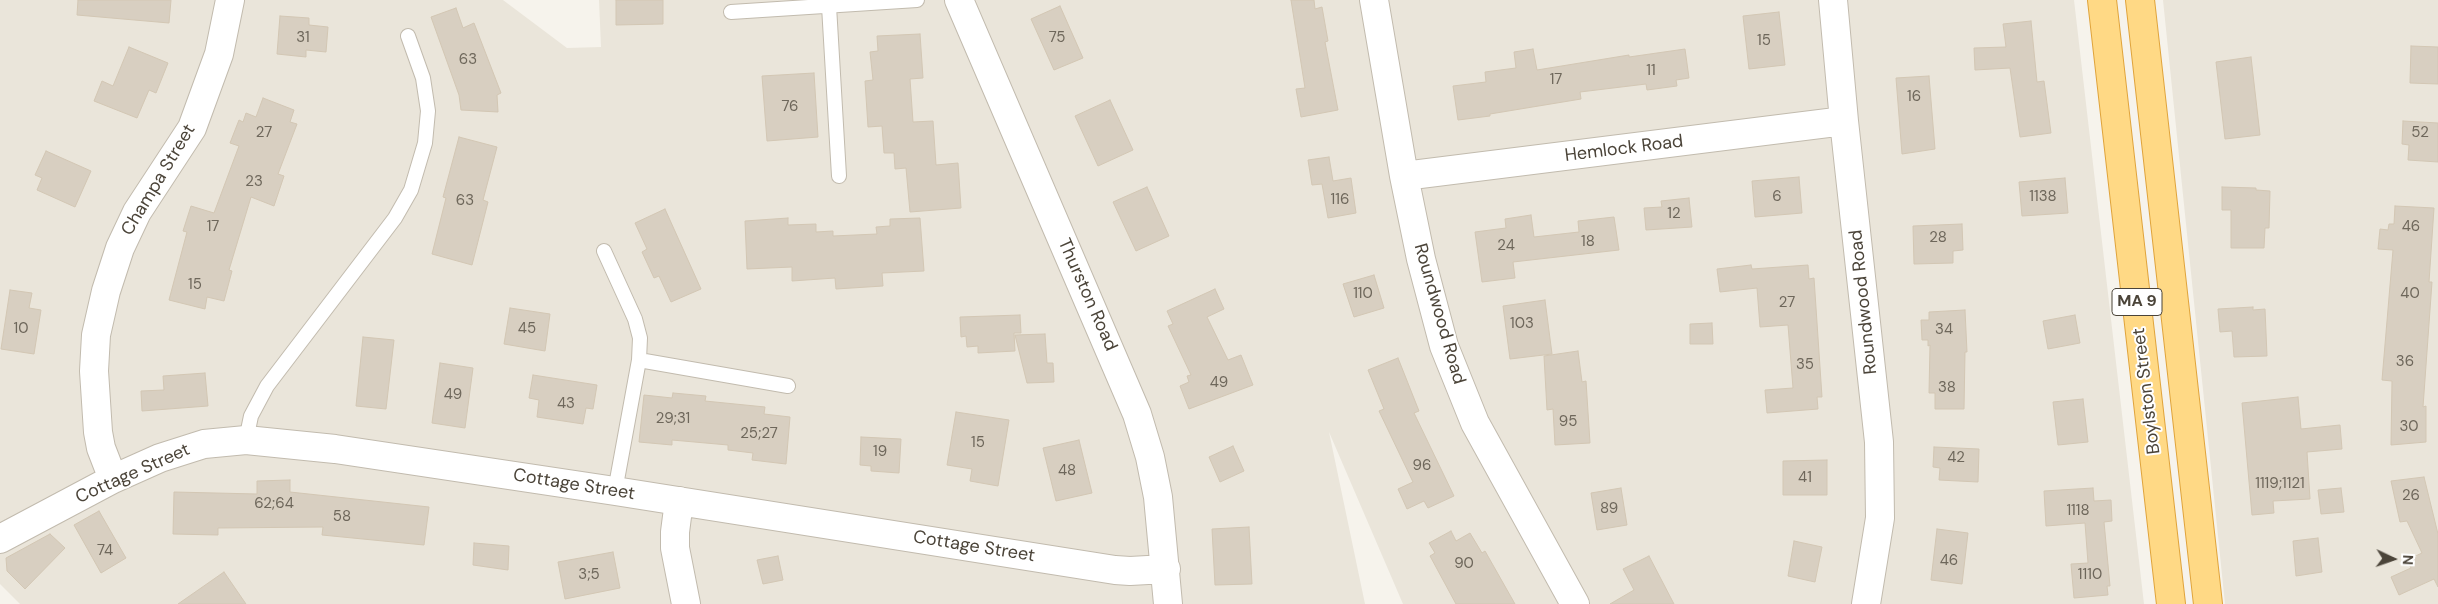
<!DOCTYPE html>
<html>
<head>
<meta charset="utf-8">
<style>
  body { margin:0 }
  #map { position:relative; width:2438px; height:604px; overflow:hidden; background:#f6f3ec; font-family:"DM Sans",sans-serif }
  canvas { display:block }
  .north { position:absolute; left:2368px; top:534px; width:50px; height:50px; -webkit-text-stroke:4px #fff; paint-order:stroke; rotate:93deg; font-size:14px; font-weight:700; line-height:20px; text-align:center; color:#4b4439 }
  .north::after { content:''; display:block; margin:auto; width:18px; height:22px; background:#4b4439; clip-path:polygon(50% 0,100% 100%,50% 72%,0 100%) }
</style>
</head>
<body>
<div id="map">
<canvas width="2438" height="604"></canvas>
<div class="north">N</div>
</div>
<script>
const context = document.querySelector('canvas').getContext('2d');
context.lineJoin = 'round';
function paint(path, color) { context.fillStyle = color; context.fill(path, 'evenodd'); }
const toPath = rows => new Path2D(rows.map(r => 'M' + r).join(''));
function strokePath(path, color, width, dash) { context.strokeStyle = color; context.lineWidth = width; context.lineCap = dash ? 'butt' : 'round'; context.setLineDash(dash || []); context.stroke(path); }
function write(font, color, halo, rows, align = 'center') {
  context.font = font + ' "DM Sans",sans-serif'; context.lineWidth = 4; context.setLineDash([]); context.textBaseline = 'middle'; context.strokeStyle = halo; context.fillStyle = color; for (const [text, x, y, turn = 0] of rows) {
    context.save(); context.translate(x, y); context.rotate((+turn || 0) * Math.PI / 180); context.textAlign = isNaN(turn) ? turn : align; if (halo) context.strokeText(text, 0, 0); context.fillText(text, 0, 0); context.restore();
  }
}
const residential = toPath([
  [0,0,503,0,567,48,601,47,599,0,2074,0,2144,604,1403,604,1329,432,1365,604,20,604,0,584],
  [2163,0,2438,0,2438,604,2225,604]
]);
const building = toPath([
  [78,0,171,0,169,23,77,15,78,0],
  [616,0,663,0,663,24,616,25,616,0],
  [1291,0,1314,0,1315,9,1322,7,1328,41,1325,42,1338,110,1301,117,1296,89,1305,88,1291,0],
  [1060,6,1083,58,1054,70,1031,19,1060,6],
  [456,8,463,28,474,23,501,93,497,95,498,112,461,110,459,95,431,17,456,8],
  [1779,12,1785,65,1749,69,1743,16,1779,12],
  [280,16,309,18,309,25,328,27,326,52,306,50,306,57,277,54,280,16],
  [2031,21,2037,82,2044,81,2051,133,2020,137,2010,68,1975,70,1974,48,2006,47,2003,24,2031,21],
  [920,34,923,78,910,79,913,122,933,121,936,165,958,163,961,208,910,212,906,168,895,169,894,153,884,153,882,126,868,127,865,81,873,80,870,52,878,51,877,36,920,34],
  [2411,46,2438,47,2438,84,2410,83,2411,46],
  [129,47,168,63,156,93,149,90,137,118,94,101,102,81,113,86,129,47],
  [1533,49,1537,70,1629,55,1629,57,1685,49,1689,78,1676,80,1677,86,1647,90,1646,84,1580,92,1581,99,1490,114,1490,116,1458,120,1453,86,1486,82,1485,72,1516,68,1514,52,1533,49],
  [2251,57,2260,135,2225,139,2216,62,2251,57],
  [814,73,818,137,767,141,762,76,814,73],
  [1929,76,1935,149,1902,154,1896,78,1929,76],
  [263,98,294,110,290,122,297,124,278,174,284,176,274,206,251,197,229,270,232,271,224,301,207,297,205,309,169,300,187,232,183,231,191,206,214,213,239,146,230,143,239,120,243,122,246,113,256,117,263,98],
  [1110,100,1133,150,1098,166,1075,116,1110,100],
  [2403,121,2438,123,2438,162,2408,160,2409,145,2402,144,2403,121],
  [459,137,497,147,483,200,488,202,472,265,432,254,446,198,443,197,459,137],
  [46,151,91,171,75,207,37,190,42,178,35,175,46,151],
  [1329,157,1333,181,1351,178,1356,213,1328,218,1322,184,1312,185,1308,160,1329,157],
  [1799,177,1802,213,1755,217,1752,181,1799,177],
  [2065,178,2068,213,2022,216,2019,182,2065,178],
  [1147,187,1169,236,1136,251,1113,202,1147,187],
  [2222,187,2256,188,2256,190,2270,191,2269,228,2265,228,2264,248,2231,248,2231,210,2222,210,2222,187],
  [1689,198,1692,227,1646,230,1644,208,1662,207,1661,201,1689,198],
  [2395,206,2434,208,2429,282,2432,282,2423,407,2426,406,2426,442,2391,445,2392,381,2382,380,2393,250,2378,249,2380,229,2388,230,2389,224,2394,224,2395,206],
  [665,209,701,289,671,302,659,276,654,278,642,252,647,249,635,223,665,209],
  [1531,215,1534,237,1579,232,1578,221,1614,217,1619,250,1513,262,1515,278,1482,282,1475,232,1506,228,1505,219,1531,215],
  [788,218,788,225,816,224,816,232,833,231,833,236,877,234,876,227,890,226,890,219,920,218,924,271,882,273,883,286,836,289,835,278,792,281,792,267,747,269,745,221,788,218],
  [1962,224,1963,250,1953,251,1953,263,1914,264,1913,226,1962,224],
  [1751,265,1752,269,1808,265,1809,279,1814,278,1822,397,1817,397,1818,409,1767,413,1765,390,1793,388,1788,325,1760,327,1757,288,1720,292,1717,269,1751,265],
  [1374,275,1384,308,1354,317,1343,284,1374,275],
  [1215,289,1224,309,1207,317,1228,360,1241,355,1253,385,1189,409,1180,386,1189,382,1187,376,1191,375,1168,326,1173,324,1167,311,1215,289],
  [10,290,32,293,29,308,41,310,34,354,1,349,10,290],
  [1545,300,1552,354,1510,359,1503,306,1545,300],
  [2253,307,2253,310,2265,309,2267,356,2234,357,2232,331,2220,332,2218,309,2253,307],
  [510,308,550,314,545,351,504,344,510,308],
  [1965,310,1967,352,1965,352,1964,409,1935,409,1935,393,1929,393,1930,345,1928,346,1928,340,1922,340,1921,320,1929,320,1929,312,1965,310],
  [1020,315,1021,333,1014,333,1015,351,978,353,978,346,967,347,966,336,961,337,960,317,1020,315],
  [2075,315,2080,343,2048,349,2043,321,2075,315],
  [1712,323,1713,344,1690,344,1690,324,1712,323],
  [1045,334,1047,363,1053,363,1054,382,1027,383,1015,335,1045,334],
  [363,337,394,340,386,409,356,406,363,337],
  [1578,351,1582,382,1586,381,1590,443,1555,445,1553,409,1547,410,1544,356,1578,351],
  [1398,358,1419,411,1414,413,1454,496,1428,508,1424,501,1407,509,1398,489,1413,482,1379,411,1384,409,1368,370,1398,358],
  [440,363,473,368,465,428,432,423,440,363],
  [205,373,208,406,142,411,141,391,164,390,163,376,205,373],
  [533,375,597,385,593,409,586,408,583,424,537,417,539,400,529,398,533,375],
  [673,393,706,396,705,401,765,407,764,414,790,417,786,464,752,460,753,453,728,450,728,445,672,440,672,445,639,442,644,395,672,398,673,393],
  [2298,397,2301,429,2340,425,2342,449,2307,452,2310,499,2273,501,2274,513,2252,515,2242,403,2298,397],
  [2083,399,2088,442,2058,445,2053,402,2083,399],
  [956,412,1009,420,998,486,970,481,972,469,947,465,956,412],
  [861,437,901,439,899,473,871,471,871,466,860,465,861,437],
  [1079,440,1092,493,1056,501,1043,448,1079,440],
  [1233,446,1244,471,1220,482,1209,457,1233,446],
  [1934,447,1979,449,1978,482,1939,480,1940,468,1933,467,1934,447],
  [1827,460,1827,495,1783,495,1783,461,1827,460],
  [2424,477,2438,534,2438,587,2434,579,2399,595,2391,577,2411,568,2407,560,2422,553,2407,521,2400,522,2391,481,2424,477],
  [290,480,290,492,429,507,424,545,322,535,323,527,218,528,218,535,173,534,174,492,257,494,257,481,290,480],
  [1621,488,1627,525,1597,530,1591,493,1621,488],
  [2093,488,2094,501,2111,500,2112,521,2104,522,2110,586,2107,586,2108,595,2074,598,2071,564,2088,563,2085,523,2046,526,2044,491,2093,488],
  [2341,488,2344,512,2321,514,2318,490,2341,488],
  [99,511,126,558,101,573,74,525,99,511],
  [1249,527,1252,584,1215,585,1212,529,1249,527],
  [1937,529,1968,533,1962,584,1931,580,1937,529],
  [1451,531,1456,541,1470,533,1482,553,1485,551,1515,604,1456,604,1430,556,1435,553,1429,543,1451,531],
  [50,534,65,548,25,589,7,571,6,558,50,534],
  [2318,538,2322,572,2296,576,2293,541,2318,538],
  [1794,541,1822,547,1815,582,1788,576,1794,541],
  [474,543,509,546,508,570,473,565,474,543],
  [613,552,620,588,565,599,558,562,613,552],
  [778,556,783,580,763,584,757,560,778,556],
  [1649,556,1674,604,1610,604,1634,590,1623,569,1649,556],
  [224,572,246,604,178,604,224,572]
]);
const service = toPath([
  [829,6,839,176],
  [731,12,917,0],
  [604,251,635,319,640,338,639,360,615,491],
  [639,360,788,386],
  [246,440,251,416,267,386,395,218,411,190,425,143,428,111,423,78,408,36]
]);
const minor = toPath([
  [959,0,1137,414,1150,457,1158,497,1168,604],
  [1374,0,1404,176,1421,259,1444,346,1475,423,1575,604],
  [1833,0,1844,121,1879,442,1880,518,1866,604],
  [1404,176,1844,121],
  [113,479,101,448,98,432,94,371,96,335,106,291,120,248,137,212,192,128,219,54,230,0],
  [679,501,675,532,675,548,686,604],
  [0,539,113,479,160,458,204,444,246,440,335,449,615,491,1115,570,1130,571,1166,569]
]);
const trunk = toPath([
  [2102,0,2171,604],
  [2140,0,2208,604]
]);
const numberNames = [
  ["31",303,38],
  ["75",1057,38],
  ["15",1764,41],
  ["63",468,60],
  ["11",1651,71],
  ["17",1556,80],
  ["16",1914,97],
  ["76",790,107],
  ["27",264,133],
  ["52",2420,133],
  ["23",254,182],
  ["6",1777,197],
  ["1138",2043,197],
  ["116",1340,200],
  ["63",465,201],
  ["12",1674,214],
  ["17",213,227],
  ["46",2411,227],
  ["28",1938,238],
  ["18",1588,242],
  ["24",1506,246],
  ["15",195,285],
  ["110",1363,294],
  ["40",2410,294],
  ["27",1787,303],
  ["103",1522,324],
  ["10",21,329],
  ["45",527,329],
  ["34",1944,330],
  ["36",2405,362],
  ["35",1805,365],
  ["49",1219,383],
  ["38",1947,388],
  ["49",453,395],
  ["43",566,404],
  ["29;31",673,419],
  ["95",1568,422],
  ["30",2409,427],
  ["25;27",759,434],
  ["15",978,443],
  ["19",880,452],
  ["42",1956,458],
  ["96",1422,466],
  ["48",1067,471],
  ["41",1805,478],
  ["1119;1121",2280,484],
  ["26",2411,496],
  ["62;64",274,504],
  ["89",1609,509],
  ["1118",2078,511],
  ["58",342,517],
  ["74",105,551],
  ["46",1949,561],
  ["90",1464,564],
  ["3;5",589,575],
  ["1110",2090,575]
];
const shields = [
  [2137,302,50]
];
const shieldNames = [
  ["MA 9",2137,302]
];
const streetNames = [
  ["Hemlock Road",1624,149,-7],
  ["Champa Street",159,180,-59],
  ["Thurston Road",1087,295,66],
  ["Roundwood Road",1864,302,-96],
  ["Roundwood Road",1439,314,74],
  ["Boylston Street",2147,391,-97],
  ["Cottage Street",133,474,-24],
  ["Cottage Street",574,485,9],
  ["Cottage Street",974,547,9]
];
paint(residential, '#eae5da');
paint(building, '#d8cfc1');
strokePath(building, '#d3c7b4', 1);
strokePath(service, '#c2bbae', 16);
strokePath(minor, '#c2bbae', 30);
strokePath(trunk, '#e0a43c', 30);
strokePath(service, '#fff', 14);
strokePath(minor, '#fff', 28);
strokePath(trunk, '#ffd985', 28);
write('15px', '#6e675b', null, numberNames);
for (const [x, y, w] of shields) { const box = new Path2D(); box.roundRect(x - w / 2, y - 13.5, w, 27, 4); context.fillStyle = '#fff'; context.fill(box); strokePath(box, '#4b4439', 1); }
write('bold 16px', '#4b4439', null, shieldNames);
write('18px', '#4b4439', '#fff', streetNames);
</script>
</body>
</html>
